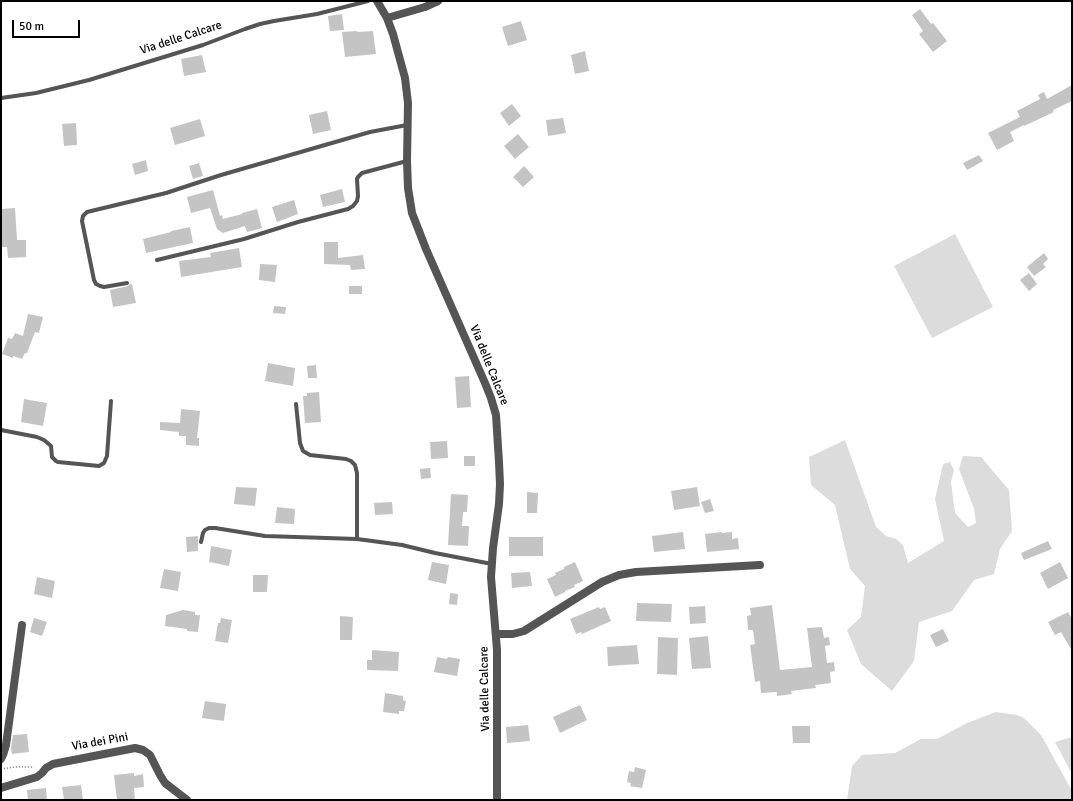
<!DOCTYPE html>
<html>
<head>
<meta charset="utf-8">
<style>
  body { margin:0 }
  #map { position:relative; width:1073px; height:801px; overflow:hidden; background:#fff; font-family:Signika,sans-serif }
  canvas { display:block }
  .frame { position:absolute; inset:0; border:2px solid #000; pointer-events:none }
  .scale { position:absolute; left:12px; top:20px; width:68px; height:18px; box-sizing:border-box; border:2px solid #000; border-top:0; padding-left:5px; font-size:12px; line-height:14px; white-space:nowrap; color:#000; -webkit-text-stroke:3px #fff; paint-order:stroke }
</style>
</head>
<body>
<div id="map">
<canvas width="1073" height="801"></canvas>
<div class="frame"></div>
<div class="scale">50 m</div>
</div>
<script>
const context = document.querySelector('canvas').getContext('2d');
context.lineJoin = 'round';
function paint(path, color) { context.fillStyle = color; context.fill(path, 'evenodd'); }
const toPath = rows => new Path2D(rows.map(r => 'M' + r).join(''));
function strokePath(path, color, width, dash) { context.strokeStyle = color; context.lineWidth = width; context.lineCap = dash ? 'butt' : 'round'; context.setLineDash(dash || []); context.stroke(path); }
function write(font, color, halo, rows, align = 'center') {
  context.font = font + ' Signika,sans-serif'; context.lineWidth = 3.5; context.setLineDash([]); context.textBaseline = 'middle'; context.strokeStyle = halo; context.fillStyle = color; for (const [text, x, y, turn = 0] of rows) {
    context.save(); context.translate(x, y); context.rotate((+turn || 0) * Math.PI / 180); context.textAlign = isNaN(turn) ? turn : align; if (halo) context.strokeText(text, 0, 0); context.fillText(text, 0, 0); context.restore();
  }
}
const green = toPath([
  [955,234,993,307,932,338,894,266],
  [845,440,876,527,886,536,896,539,903,545,908,563,944,541,935,499,943,464,950,462,954,470,951,482,955,513,968,527,976,523,974,509,959,469,963,456,981,457,1009,490,1012,531,1000,549,994,574,974,580,952,611,919,622,914,661,892,691,861,664,847,630,861,617,865,586,850,569,835,505,811,485,809,457],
  [996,712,1017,715,1024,718,1041,735,1072,791,1072,800,847,800,852,766,862,755,895,753,921,739,937,739,967,723],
  [1072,737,1072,774,1055,742]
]);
const building = toPath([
  [920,9,931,24,933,23,947,41,933,52,919,34,923,31,912,15],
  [342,14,344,30,330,31,328,16],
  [521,21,527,40,508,46,502,27],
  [357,31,357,32,373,31,376,54,345,57,342,32],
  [585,51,589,71,575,74,571,55],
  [202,55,206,72,184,76,181,59],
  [1072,85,1072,101,1053,110,1054,112,1024,126,1024,125,1010,132,1014,141,997,150,988,133,1020,117,1017,111,1040,99,1038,95,1044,92,1047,99],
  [512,104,521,116,509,126,500,113],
  [327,111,331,130,313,134,309,115],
  [563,118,566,133,548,136,546,120],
  [200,119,205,136,175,145,170,128],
  [76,123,77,145,64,146,62,124],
  [518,134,529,147,515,159,504,146],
  [979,155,983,161,967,170,963,163],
  [146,160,148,171,135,175,132,164],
  [199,163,203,176,193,179,189,166],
  [524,166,534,177,523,187,513,177],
  [342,189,345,202,323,207,320,195],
  [213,190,220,216,222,215,223,219,242,214,242,213,257,209,262,228,247,232,245,226,223,233,217,229,210,208,191,213,187,197],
  [294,200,298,214,277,222,272,207],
  [15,208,17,240,26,240,26,257,8,258,7,247,1,247,1,209],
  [190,227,193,243,146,253,143,239,171,232,171,231],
  [324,242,338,242,338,258,363,255,365,269,351,270,350,265,324,264],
  [239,248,242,267,181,277,179,261,211,257,210,253],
  [1044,253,1048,259,1043,264,1046,267,1034,276,1027,267],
  [260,264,277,265,275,282,259,280],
  [1029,273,1037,284,1029,291,1020,280],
  [130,284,132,284,136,303,113,307,110,290,128,286],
  [349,286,362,286,362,294,349,294],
  [274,306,286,307,285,314,273,313],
  [28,314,43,317,39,333,35,332,27,353,25,353,22,359,13,356,13,358,2,354,8,338,12,339,15,333,23,336],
  [268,363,295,368,293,386,265,381],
  [316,365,317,378,308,378,307,366],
  [469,376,471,407,457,408,455,377],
  [319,392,321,422,305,423,303,396,307,396,307,393],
  [24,399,47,403,43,426,21,422],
  [181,409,200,411,197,438,199,438,199,446,186,445,186,436,179,436,179,432,160,430,160,422,180,423],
  [447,441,448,458,431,459,430,442],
  [464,456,475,456,475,466,464,466],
  [430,468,431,478,421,479,420,469],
  [236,487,257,488,255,506,234,504],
  [697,487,700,506,674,510,671,491],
  [527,492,538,493,537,513,527,513],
  [451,494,468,495,467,512,463,512,462,526,469,526,468,546,448,545],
  [710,499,714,511,705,513,701,502],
  [392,502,393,514,375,515,374,503],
  [277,507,295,509,294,524,275,523],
  [683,532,685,549,654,552,652,536],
  [722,532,722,533,732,532,732,539,738,538,739,549,707,552,705,534],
  [198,536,198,551,187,552,186,537],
  [509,537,543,537,543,556,509,556],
  [1048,541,1052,549,1024,560,1021,553],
  [211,546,232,550,229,566,209,562],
  [432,562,449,565,446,584,428,580],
  [575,562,583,581,574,585,575,587,565,591,565,592,555,597,547,579,556,575,555,573,564,569,564,567],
  [1060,562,1068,578,1048,589,1040,573],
  [164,569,181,572,178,591,160,588],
  [530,572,532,586,512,588,511,573],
  [253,575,268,575,267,592,253,592],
  [37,577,55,581,52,598,34,594],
  [450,593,458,594,457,605,449,604],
  [637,603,672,604,671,622,636,621],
  [772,605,780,670,812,667,807,628,822,627,824,638,829,637,830,645,825,646,827,663,834,662,835,671,830,672,831,683,815,685,816,688,791,691,792,694,777,696,777,692,761,693,760,681,755,682,750,645,755,644,753,630,748,630,747,616,751,615,750,608],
  [705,606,706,623,690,624,689,607],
  [599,607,600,609,605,607,611,621,582,634,581,632,576,634,570,619],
  [183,610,195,612,195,615,200,615,198,632,187,631,187,629,165,626,166,615],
  [1068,612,1072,619,1072,651,1061,632,1055,635,1048,622],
  [340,616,353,617,352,640,340,640],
  [34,618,47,622,42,636,30,632],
  [221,618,232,620,228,643,215,641,218,623,220,623],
  [943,629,949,641,936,647,930,635],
  [708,636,711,668,692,669,689,638],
  [658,637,678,638,677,675,657,674],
  [637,645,639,664,608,666,607,647],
  [372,650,399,652,398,671,367,670,367,660,372,660],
  [437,657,447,659,448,657,460,659,457,676,434,672],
  [385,693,403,696,403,700,406,701,404,711,399,711,399,714,383,712],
  [205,701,226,704,224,721,202,718],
  [580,705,587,720,560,733,553,717],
  [528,725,530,741,507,743,506,727],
  [792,726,810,726,810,743,793,743],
  [27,734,29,752,12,754,11,748,13,735],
  [635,767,646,770,642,788,630,786,631,783,627,782,629,771,634,772],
  [134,773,134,776,143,774,144,787,134,788,135,800,117,800,114,775],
  [81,785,83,800,64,800,62,787],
  [46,788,47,800,28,800,27,790]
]);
const path = toPath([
  [1,769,15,767,34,767]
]);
const service = toPath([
  [1,98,36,93,89,80,203,45,245,29,260,24,274,21,317,14,368,1],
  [157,260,244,239,298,222,348,209,353,206,357,201,358,196,357,179,358,177,362,173,407,161],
  [127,283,104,287,100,286,96,284,94,280,82,221,83,216,87,212,166,193,221,175,370,132,407,125],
  [296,404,300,443,303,451,310,455,346,459,351,461,355,465,357,473,357,539],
  [1,430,37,437,44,440,51,446,52,457,56,461,58,462,99,466,104,463,107,456,111,401],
  [201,542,203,533,205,530,209,528,215,528,265,536,357,539,402,545,435,553,492,564]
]);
const minor = toPath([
  [377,1,387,18,393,34,405,78,408,103,407,161,408,188,412,213,426,249,485,383,491,398,496,415,499,462,500,484,499,504,493,548,491,577,497,650,497,800],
  [387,18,425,7,438,1],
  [496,634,513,634,524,631,602,582,619,575,636,572,760,565],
  [1,759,3,755,6,745,22,625],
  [1,788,37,777,42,773,46,768,53,764,135,748,143,750,150,755,160,775,165,783,187,800]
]);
const streetNames = [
  ["Via delle Calcare",181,38,-18],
  ["Via delle Calcare",489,365,68],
  ["Via delle Calcare",485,689,-91],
  ["Via dei Pini",100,742,-10]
];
paint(green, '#dcdcdc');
paint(building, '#c4c4c4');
strokePath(path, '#777', 1.5, [1, 2]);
strokePath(service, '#555', 4);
strokePath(minor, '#555', 8);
write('12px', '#000', '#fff', streetNames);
</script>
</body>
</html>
